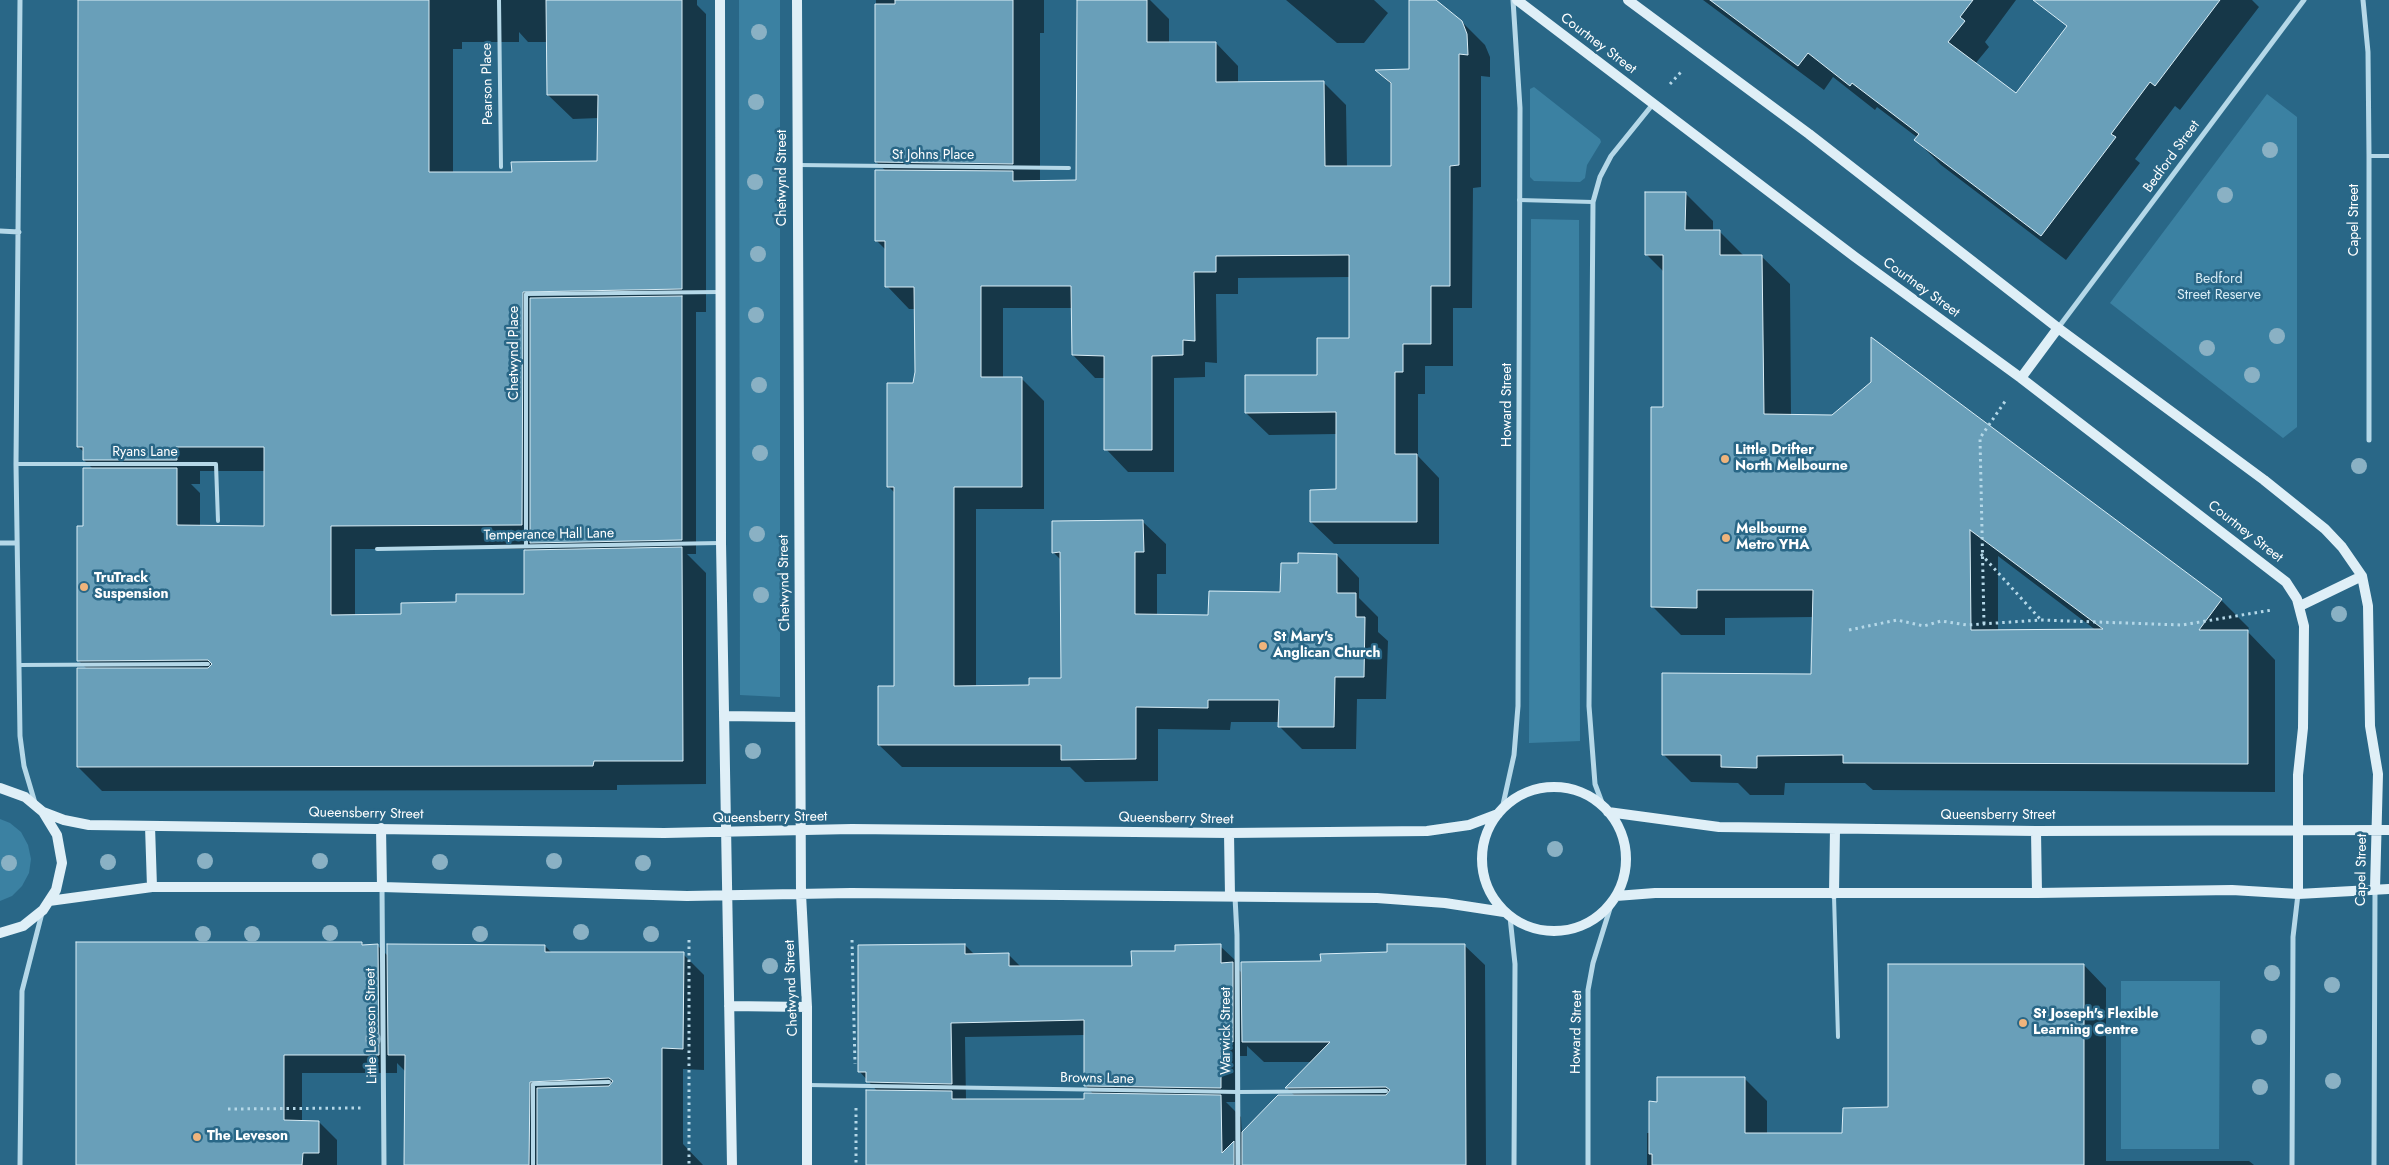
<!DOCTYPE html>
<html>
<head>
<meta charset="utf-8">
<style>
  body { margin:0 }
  canvas { display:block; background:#296787 }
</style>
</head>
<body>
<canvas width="2389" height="1165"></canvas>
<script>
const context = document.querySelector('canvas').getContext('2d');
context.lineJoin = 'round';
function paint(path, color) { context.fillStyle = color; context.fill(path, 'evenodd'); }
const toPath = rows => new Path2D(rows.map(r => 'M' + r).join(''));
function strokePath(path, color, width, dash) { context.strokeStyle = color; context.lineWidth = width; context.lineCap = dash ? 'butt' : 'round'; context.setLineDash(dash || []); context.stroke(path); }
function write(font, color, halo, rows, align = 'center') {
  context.font = font + ' Jost,sans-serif'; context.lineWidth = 5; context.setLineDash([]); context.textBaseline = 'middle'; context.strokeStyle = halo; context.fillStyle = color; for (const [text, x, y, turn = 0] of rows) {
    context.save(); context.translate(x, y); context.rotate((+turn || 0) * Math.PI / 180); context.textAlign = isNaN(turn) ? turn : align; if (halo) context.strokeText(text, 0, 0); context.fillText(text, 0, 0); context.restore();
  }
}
const green = toPath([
  [739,0,780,0,780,697,740,695],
  [1534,87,1600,139,1601,142,1587,165,1585,178,1580,182,1534,181,1530,177,1530,89],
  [2267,94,2297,117,2297,427,2283,438,2110,303],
  [1531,219,1579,220,1580,741,1529,743],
  [0,819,10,823,21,832,28,845,31,859,29,873,22,886,12,896,0,901],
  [2121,981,2220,981,2219,1149,2121,1149]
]);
const shadow = toPath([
  [79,0,697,0,697,5,706,14,706,312,696,312,696,554,687,554,706,573,706,784,617,785,617,790,102,791,78,767,88,670,78,660,85,527,93,469,84,460,84,452,78,447],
  [519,32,528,42,548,42,548,95,573,119,599,118,598,163,513,173,453,173,453,49,462,49,462,42,519,42],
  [200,471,265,471,265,527,200,527,200,493,191,484,200,484],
  [355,549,526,549,526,595,402,615,355,616],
  [876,0,1044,0,1044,33,1040,33,1040,182,1078,181,1078,0,1150,0,1169,19,1169,43,1216,43,1238,66,1238,83,1324,83,1346,105,1347,167,1392,167,1393,86,1377,71,1410,70,1431,0,1462,22,1485,45,1490,57,1490,77,1481,76,1481,187,1473,188,1472,308,1453,308,1453,366,1425,366,1425,394,1418,394,1418,456,1439,478,1439,544,1334,544,1311,522,1337,491,1337,434,1269,435,1246,413,1318,377,1350,339,1350,277,1238,278,1238,294,1216,294,1217,363,1205,362,1205,377,1174,378,1174,472,1128,472,1106,449,1105,378,1095,378,1073,355,1073,308,1003,308,1003,378,1021,378,1044,401,1044,509,976,509,976,687,1031,687,1062,680,1061,560,1053,552,1143,522,1166,544,1166,574,1157,574,1157,616,1209,617,1281,593,1299,564,1337,555,1359,578,1359,598,1378,617,1378,632,1388,641,1386,699,1357,699,1356,749,1302,749,1279,726,1279,722,1231,722,1230,730,1158,729,1158,781,1085,782,1070,767,902,767,879,745,895,687,895,493,888,486,916,372,915,309,909,309,887,286,886,250,876,240,886,171,876,162],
  [1286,0,1374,0,1388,13,1364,43,1337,43],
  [1703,0,2016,0,1985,42,1989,47,1975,64,2016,95,2088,0,2252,0,2259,7,2180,110,2175,106,2135,159,2140,163,2066,260,1941,165,1916,140,1918,138,1877,107,1875,110,1833,77,1824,90],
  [1685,193,1713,221,1713,232,1719,231,1744,256,1761,256,1790,284,1791,416,2221,600,2249,628,2247,631,2275,660,2275,792,1873,790,1865,783,1785,783,1784,795,1750,795,1738,783,1691,782,1663,754,1812,675,1814,617,1725,618,1725,635,1681,635,1653,607,1664,408,1664,272,1647,255],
  [1998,556,2097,631,1998,631],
  [362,943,364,946,378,946,388,956,545,946,552,953,683,954,704,975,704,1070,683,1069,683,1144,703,1165,405,1165,406,1072,397,1063,397,1073,302,1073,302,1122,319,1122,337,1140,337,1165,77,1165],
  [965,945,975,955,1009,955,1021,967,1133,967,1176,952,1220,946,1235,960,1235,966,1243,974,1464,945,1485,965,1486,1165,868,1165,877,1091,860,1072],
  [1085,1035,1085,1085,1094,1095,1085,1100,966,1100,965,1037],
  [1247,1046,1264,1062,1312,1062,1287,1088,1296,1097,1278,1097,1242,1135,1241,1117,1226,1102,1235,1102,1236,1056,1247,1056],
  [2084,965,2106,988,2106,1161,2249,1161,2254,1165,1647,1165,1647,1133,1651,1133,1658,1103,1744,1078,1767,1101,1767,1134,1844,1134,1889,1108]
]);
const building = toPath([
  [78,0,429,0,429,172,512,172,511,162,597,161,598,95,547,95,546,0,682,0,682,289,523,292,522,525,331,526,331,615,401,614,401,603,456,602,456,594,524,594,524,550,682,547,683,761,594,761,593,766,77,767,77,668,208,668,212,664,208,660,77,661,77,526,83,526,83,468,177,468,177,525,264,526,264,447,176,447,177,460,83,460,83,447,77,447,78,0],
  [895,0,1013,0,1013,164,875,162,875,4,895,4,895,0],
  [1077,0,1147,0,1147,42,1216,42,1216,82,1324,81,1325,166,1391,166,1391,83,1375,70,1409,69,1409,0,1436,0,1462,21,1467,34,1468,55,1459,54,1459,165,1450,166,1450,286,1431,286,1431,344,1403,344,1403,372,1395,372,1395,454,1417,454,1417,522,1310,522,1310,490,1336,489,1336,412,1245,413,1245,375,1317,375,1317,338,1349,338,1349,255,1216,256,1216,272,1194,272,1195,341,1183,340,1183,355,1152,356,1152,450,1104,450,1104,356,1072,355,1071,286,981,286,981,377,1022,377,1022,487,954,487,954,686,1029,685,1029,678,1061,678,1060,552,1052,553,1052,521,1143,520,1144,552,1135,552,1135,614,1208,615,1209,591,1280,592,1281,563,1298,563,1298,553,1337,554,1337,593,1356,593,1356,617,1365,617,1364,677,1335,677,1334,727,1278,727,1279,700,1208,700,1208,708,1136,707,1136,759,1061,760,1061,745,878,745,878,686,894,686,894,487,887,487,887,383,913,383,915,372,914,287,885,287,885,241,875,241,875,170,1013,171,1013,181,1076,180,1077,0],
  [1710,0,1973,0,1960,17,1965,21,1948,42,2016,93,2067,26,2033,0,2220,0,2155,86,2150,82,2111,134,2116,137,2041,236,1914,140,1919,134,1852,83,1850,86,1808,53,1798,66,1710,0],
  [1645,192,1686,192,1685,230,1720,230,1720,255,1762,255,1764,414,1832,415,1871,382,1871,337,2222,599,2199,630,2248,630,2248,764,1843,763,1843,755,1757,756,1757,768,1721,767,1721,755,1662,755,1662,673,1811,674,1813,590,1697,590,1697,608,1651,607,1651,407,1663,407,1663,255,1645,255,1645,192],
  [1970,530,2103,629,1971,630,1970,530],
  [682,296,682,540,530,543,530,298,682,296],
  [76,942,362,942,362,945,378,944,379,1055,284,1055,284,1120,319,1121,319,1153,303,1153,302,1165,76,1165,76,942],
  [387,944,545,945,545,952,684,952,683,1049,662,1048,662,1165,537,1165,537,1088,609,1086,613,1081,609,1078,530,1082,529,1165,404,1165,405,1055,388,1055,387,944],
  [965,944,965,954,1009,953,1009,966,1132,966,1131,951,1175,951,1175,945,1221,944,1221,963,1233,962,1233,1042,1221,1042,1221,1088,1084,1086,1084,1020,951,1023,952,1084,866,1082,866,1072,858,1072,858,945,965,944],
  [1387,944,1465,944,1466,1165,1242,1165,1242,1132,1278,1095,1386,1095,1390,1090,1386,1087,1285,1088,1330,1042,1242,1042,1241,962,1321,961,1320,954,1387,952,1387,944],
  [1888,964,2084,964,2084,1165,1652,1165,1652,1154,1649,1154,1649,1101,1657,1102,1657,1077,1745,1077,1745,1133,1842,1133,1843,1108,1888,1107,1888,964],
  [866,1090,952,1091,952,1099,1084,1099,1084,1093,1221,1095,1222,1153,1234,1141,1234,1165,866,1165,866,1090]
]);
const path = toPath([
  [1670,84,1681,72],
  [1981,554,2041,620],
  [1984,624,1980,438,2006,400],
  [1849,630,1897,620,1924,626,1941,621,1967,625,2041,620,2182,625,2272,610],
  [689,940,689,1165],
  [852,940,855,1064],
  [856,1108,856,1165],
  [228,1109,361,1108]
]);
const lane = toPath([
  [499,0,501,167],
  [2369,156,2389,156],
  [798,165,1069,168],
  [1519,200,1593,202],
  [16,464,216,464,218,521],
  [526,546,526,294,720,292],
  [377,549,720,543],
  [19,665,208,664],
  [1834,896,1838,1037],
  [808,1085,1238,1092,1386,1091],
  [533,1165,533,1084,609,1082]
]);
const street = toPath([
  [20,0,16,464,20,736,24,766,35,803],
  [2363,0,2368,52,2369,156,2369,440],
  [0,231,19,232],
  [2058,328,2304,0],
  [0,543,17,543],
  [1604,808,1595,784,1589,706,1593,202,1600,177,1611,156,1653,104],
  [1502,809,1514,755,1518,706,1520,108,1513,0],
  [382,887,384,1165],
  [1235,897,1237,935,1238,1165],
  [1510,917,1515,964,1514,1165],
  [20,1165,22,991,42,913],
  [1588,1165,1588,990,1593,963,1612,902],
  [2292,1165,2293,937,2298,894],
  [2374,1165,2375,890]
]);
const secondary = toPath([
  [720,0,721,543,732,1165],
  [797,0,801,894,807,1007,807,1165],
  [1517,0,1855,257,2021,378,2286,582,2297,599,2304,626,2303,728,2298,775,2298,894],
  [1628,0,1809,134,2058,328,2264,480,2325,529,2342,547,2362,576,2368,606,2370,726,2378,774,2375,889],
  [2021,378,2058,328],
  [2300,606,2362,576],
  [724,716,800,717],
  '1482 859a72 72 0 1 1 144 0a72 72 0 1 1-144 0Z',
  [0,788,25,797,43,812,57,835,62,863,56,890,43,910,23,926,0,933],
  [43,812,64,820,89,825,664,833,852,829,1229,833,1427,831,1469,825,1498,814],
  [1608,812,1719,827,2036,831,2389,830],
  [150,826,152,887],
  [381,828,382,887],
  [2036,831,2037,893],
  [1229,833,1230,896],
  [1834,894,1835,829],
  [1616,896,1655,893,2037,893,2232,890,2298,894,2389,889],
  [49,901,152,887,382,887,687,896,851,893,1377,898,1445,903,1504,912],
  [729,1006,807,1007]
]);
const trees = [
  [759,32],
  [756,102],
  [2270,150],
  [755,182],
  [2225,195],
  [758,254],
  [756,315],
  [2277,336],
  [2207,348],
  [2252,375],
  [759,385],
  [760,453],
  [2359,466],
  [757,534],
  [761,595],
  [2339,614],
  [753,751],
  [1555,849],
  [205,861],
  [320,861],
  [554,861],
  [108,862],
  [440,862],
  [9,863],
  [643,863],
  [581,932],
  [330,933],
  [203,934],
  [252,934],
  [480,934],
  [651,934],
  [770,966],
  [2272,973],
  [2332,985],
  [2259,1037],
  [373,1039],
  [2333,1081],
  [2260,1087]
];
const markers = [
  [1725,459,5,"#efb47c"],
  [1726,538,5,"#efb47c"],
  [84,587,5,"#efb47c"],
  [1263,646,5,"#efb47c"],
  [2023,1023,5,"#efb47c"],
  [197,1137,5,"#efb47c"]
];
const streetNames = [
  ["Courtney Street",1598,44,37],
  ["Pearson Place",488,84,-91],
  ["St Johns Place",933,156],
  ["Bedford Street",2172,157,-54],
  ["Chetwynd Street",783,178,-90],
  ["Capel Street",2355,220,-90],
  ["Courtney Street",1921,288,36],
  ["Chetwynd Place",515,353,-90],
  ["Howard Street",1508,405,-90],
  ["Ryans Lane",145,453],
  ["Courtney Street",2245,532,38],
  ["Temperance Hall Lane",549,535,-1],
  ["Chetwynd Street",785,583,-91],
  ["Queensberry Street",366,814,1],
  ["Queensberry Street",1998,816],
  ["Queensberry Street",770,818,-1],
  ["Queensberry Street",1176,819,1],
  ["Capel Street",2362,870,-89],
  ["Chetwynd Street",792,988,-92],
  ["Little Leveson Street",372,1026,-91],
  ["Warwick Street",1227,1031,-90],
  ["Howard Street",1577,1032,-89],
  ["Browns Lane",1097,1079,1]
];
const parkNames = [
  ["Bedford",2219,280],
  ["Street Reserve",2219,296]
];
const poiNames = [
  ["Little Drifter",1735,451],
  ["North Melbourne",1735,467],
  ["Melbourne",1736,530],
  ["Metro YHA",1736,546],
  ["TruTrack",94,579],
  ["Suspension",94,595],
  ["St Mary's",1273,638],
  ["Anglican Church",1273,654],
  ["St Joseph's Flexible",2033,1015],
  ["Learning Centre",2033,1031],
  ["The Leveson",207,1137]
];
paint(green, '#3b81a2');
paint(shadow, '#0007');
paint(building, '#699fb9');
strokePath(building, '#d9edf6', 1);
strokePath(path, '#b5d8e8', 3, [2.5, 4]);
strokePath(lane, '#b5d8e8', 4);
strokePath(street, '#b5d8e8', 5);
strokePath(secondary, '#dfeff7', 10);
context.fillStyle = '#8ab1c4';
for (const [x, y] of trees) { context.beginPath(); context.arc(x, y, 8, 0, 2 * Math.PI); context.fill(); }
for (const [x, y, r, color] of markers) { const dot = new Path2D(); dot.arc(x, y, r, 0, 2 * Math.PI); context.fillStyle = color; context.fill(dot); strokePath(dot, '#296787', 2); }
write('14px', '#fff', '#296787', streetNames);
write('14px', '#d9edf6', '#296787', parkNames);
write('bold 14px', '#fff', '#296787', poiNames, 'left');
</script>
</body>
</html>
